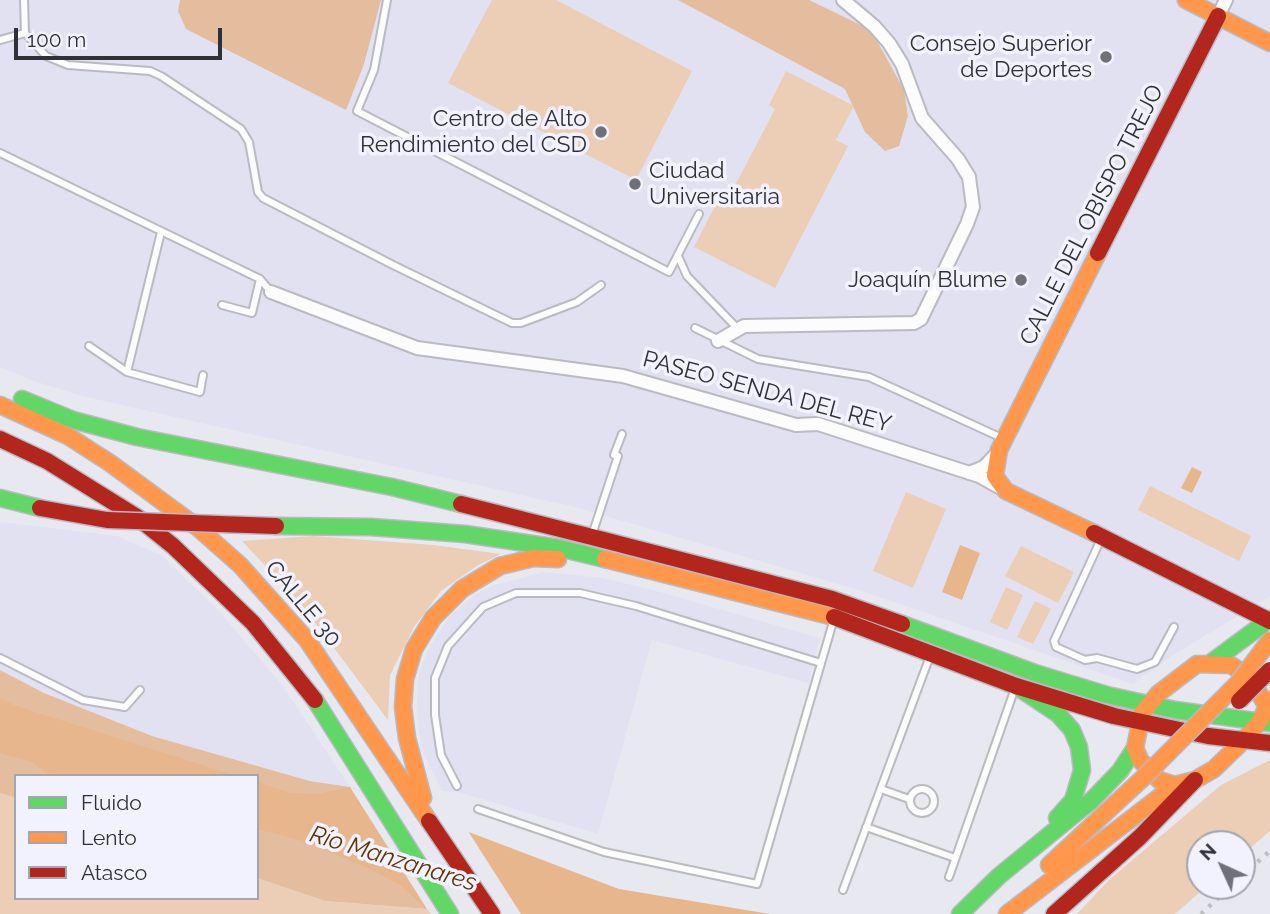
<!DOCTYPE html>
<html>
<head>
<meta charset="utf-8">
<style>
  body { margin:0 }
  #map { position:relative; width:1270px; height:914px; overflow:hidden; background:#e8e8f0; font-family:Raleway,sans-serif }
  canvas { display:block }
  .legend { position:absolute; left:14px; top:774px; width:245px; height:126px; box-sizing:border-box; background:#f2f2ff; border:2px solid #a4a5af; margin:0; padding:9px 12px; list-style:none; font-size:21px; color:#303137 }
  .legend li { display:flex; align-items:center; gap:14px; height:35px }
  .legend b { width:35px; border:2px solid #a4a5af }
  .north { position:absolute; left:1186px; top:830px; width:70px; height:70px; box-sizing:border-box; background:#f2f2ff; border:2px solid #a4a5af; border-radius:50%; rotate:315deg; font-size:19px; font-weight:700; line-height:28px; text-align:center; color:#303137 }
  .north::after { content:''; display:block; margin:auto; width:24px; height:32px; background:#707178; clip-path:polygon(50% 0,100% 100%,50% 72%,0 100%) }
  .scale { position:absolute; left:14px; top:28px; width:208px; height:32px; box-sizing:border-box; border:4px solid #303137; border-top:0; padding-left:9px; font-size:21px; line-height:24px; white-space:nowrap; color:#303137; -webkit-text-stroke:5px #f2f2ff; paint-order:stroke }
</style>
</head>
<body>
<div id="map">
<canvas width="1270" height="914"></canvas>
<ul class="legend">
<li><b style="height:9px;background:#63d668"></b>Fluido</li>
<li><b style="height:9px;background:#ff974d"></b>Lento</li>
<li><b style="height:9px;background:#b3261e"></b>Atasco</li>
</ul>
<div class="north">N</div>
<div class="scale">100 m</div>
</div>
<script>
const context = document.querySelector('canvas').getContext('2d');
context.lineJoin = 'round';
function paint(path, color) { context.fillStyle = color; context.fill(path, 'evenodd'); }
const toPath = rows => new Path2D(rows.map(r => 'M' + r).join(''));
function strokePath(path, color, width, dash) { context.strokeStyle = color; context.lineWidth = width; context.lineCap = dash ? 'butt' : 'round'; context.setLineDash(dash || []); context.stroke(path); }
function write(font, color, halo, rows, align = 'center') {
  context.font = font + ' Raleway,sans-serif'; context.lineWidth = 7; context.setLineDash([]); context.textBaseline = 'middle'; context.strokeStyle = halo; context.fillStyle = color; for (const [text, x, y, turn = 0] of rows) {
    context.save(); context.translate(x, y); context.rotate((+turn || 0) * Math.PI / 180); context.textAlign = isNaN(turn) ? turn : align; if (halo) context.strokeText(text, 0, 0); context.fillText(text, 0, 0); context.restore();
  }
}
const built = toPath([
  [0,0,1270,0,1270,596,1167,659,1133,684,859,590,575,507,82,396,31,380,0,367],
  [0,522,117,536,163,556,217,609,282,685,350,787,310,781,152,736,44,693,0,670],
  [544,572,603,578,660,592,820,638,808,683,652,640,598,834,458,792,442,791,424,755,419,732,417,701,419,672,428,650,449,617,472,597,491,586]
]);
const green = toPath([
  [492,0,556,0,692,71,636,180,448,83],
  [786,71,854,106,836,140,848,146,775,288,694,247,717,202,725,205,775,109,769,105],
  [1150,486,1251,536,1239,561,1138,510],
  [906,492,946,509,913,588,873,571],
  [313,536,433,545,501,554,478,565,441,591,414,627,390,675,388,720,301,604,242,541],
  [1021,546,1074,572,1058,603,1005,576],
  [1006,587,1023,595,1007,630,990,622],
  [1035,601,1051,609,1033,644,1017,637],
  [1270,760,1270,831,1242,855,1242,844,1200,844,1200,886,1207,886,1175,914,1077,914,1110,879,1221,785],
  [0,793,16,798,16,898,257,898,257,878,325,901,427,909,431,914,0,914]
]);
const forest = toPath([
  [180,0,381,0,364,64,346,110,186,29,178,11],
  [678,0,809,0,871,30,904,90,908,116,899,146,885,151,865,132,845,89],
  [0,670,44,693,152,736,310,781,350,787,427,909,325,901,257,878,257,776,16,776,16,798,0,793]
]);
const water = toPath([
  [1192,467,1202,472,1192,493,1181,488],
  [960,545,980,553,962,600,942,592],
  [0,698,16,706,237,776,60,776,46,773,32,762,0,753],
  [257,782,291,793,317,794,350,787,619,889,770,914,459,914,427,909,400,885,370,869,307,842,257,829]
]);
const pier = toPath([
  [350,787,468,831,521,914,459,914,427,909]
]);
const lane = toPath([
  [24,0,25,33,46,56,68,65,150,71,161,76,241,129,249,142,258,192,263,198,393,265,512,323,521,323,577,302,601,285],
  [387,0,374,70,357,111,669,272,699,214],
  [0,40,25,33],
  [0,153,260,279,271,292],
  [678,256,687,276,738,329],
  [222,305,252,313,260,279],
  [695,328,758,359,869,377,1004,439],
  [89,346,127,372,200,392,203,375],
  [127,372,161,232],
  [593,532,618,456,614,455,622,434],
  [1101,539,1054,641,1056,647,1085,660,1097,658,1137,669,1155,662,1174,627],
  [0,658,83,700,125,707,140,690],
  [457,786,441,755,435,715,435,678,448,646,483,607,516,593,580,593,636,606,821,663],
  '910 801a12 12 0 1 1 24 0a12 12 0 1 1-24 0Z',
  [881,789,909,799],
  [478,809,604,852,757,884,833,622],
  [866,827,955,858],
  [949,877,1014,691],
  [843,890,930,656]
]);
const street = toPath([
  [1218,16,1226,0],
  [271,292,417,348,623,376,796,425,818,424,979,476,1006,491],
  [718,341,744,326,914,323,921,319,967,224,973,207,969,177,958,159,922,118,902,64,889,43,874,26,843,0],
  [969,473,984,467,999,451]
]);
const fast = toPath([
  [22,399,73,420,137,437,392,487,461,504],
  [0,498,40,508],
  [276,526,371,527,465,534,559,548,605,559],
  [902,624,1035,673,1107,695,1175,710,1270,723],
  [1212,662,1270,619],
  [1016,686,1058,714,1072,730,1079,747,1082,770,1073,800,1057,818],
  [315,700,450,914],
  [960,914,999,876,1092,800,1120,771,1135,748]
]);
const slow = toPath([
  [1186,0,1270,43],
  [0,405,68,436,110,463,197,527,240,565,307,640,429,821],
  [1094,533,1006,491,995,476,999,450,1098,253],
  [605,559,834,617],
  [1266,705,1250,678,1231,665,1197,664,1159,693,1142,713,1135,748,1140,760,1159,780,1175,785,1195,780,1214,769,1244,740,1260,721,1270,700],
  [423,798,407,738,403,707,405,679,414,649,433,618,462,589,500,566,533,558,558,559],
  [1049,865,1144,777],
  [1007,914,1175,785]
]);
const jam = toPath([
  [1098,253,1218,16],
  [0,439,47,461,137,517,173,546,253,623,315,700],
  [461,504,592,537],
  [1094,533,1270,621],
  [592,537,832,599,902,624],
  [834,617,1016,686,1114,716,1208,736,1270,743],
  [429,821,492,914],
  [1054,914,1140,837,1195,780]
]);
const rail = toPath([
  [1242,876,1270,851],
  [1201,914,1231,886]
]);
const slowBridge = toPath([
  [1144,777,1238,683,1270,640]
]);
const jamBridge = toPath([
  [40,508,107,520,276,526],
  [1239,701,1270,670]
]);
const markers = [
  [1106,57,7,"#707178"],
  [601,132,7,"#707178"],
  [635,184,7,"#707178"],
  [1021,280,7,"#707178"]
];
const poiNames = [
  ["Consejo Superior",1092,44],
  ["de Deportes",1092,70],
  ["Centro de Alto",587,119],
  ["Rendimiento del CSD",587,145],
  ["Ciudad",649,171,"left"],
  ["Universitaria",649,197,"left"],
  ["Joaquín Blume",1007,280]
];
const streetNames = [
  ["CALLE DEL OBISPO TREJO",1092,215,-63],
  ["PASEO SENDA DEL REY",767,392,15],
  ["CALLE 30",303,604,50]
];
const waterNames = [
  ["Río Manzanares",393,859,17]
];
paint(built, '#e1e1f2');
paint(green, '#eccdb6');
paint(forest, '#e3bd9e');
paint(water, '#e7b68d');
paint(pier, '#e8e8f0');
strokePath(lane, '#babac0', 10);
strokePath(street, '#babac0', 16);
strokePath(fast, '#babac0', 19);
strokePath(slow, '#babac0', 19);
strokePath(jam, '#babac0', 19);
strokePath(lane, '#fcfcfd', 6);
strokePath(street, '#fcfcfd', 12);
strokePath(fast, '#63d668', 16);
strokePath(slow, '#ff974d', 16);
strokePath(jam, '#b3261e', 16);
strokePath(rail, '#bfbfc1', 4.5, [3.5, 7]);
strokePath(slowBridge, '#b9b9c7', 19, []);
strokePath(jamBridge, '#b9b9c7', 19, []);
strokePath(slowBridge, '#ff974d', 16);
strokePath(jamBridge, '#b3261e', 16);
for (const [x, y, r, color] of markers) { const dot = new Path2D(); dot.arc(x, y, r, 0, 2 * Math.PI); context.fillStyle = color; context.fill(dot); strokePath(dot, '#f2f2ff', 2.5); }
write('23px', '#303137', '#f2f2ff', poiNames, 'right');
write('23px', '#303137', '#f2f2ff', streetNames);
write('italic 24px', '#613400', '#f2f2ff', waterNames);
</script>
</body>
</html>
